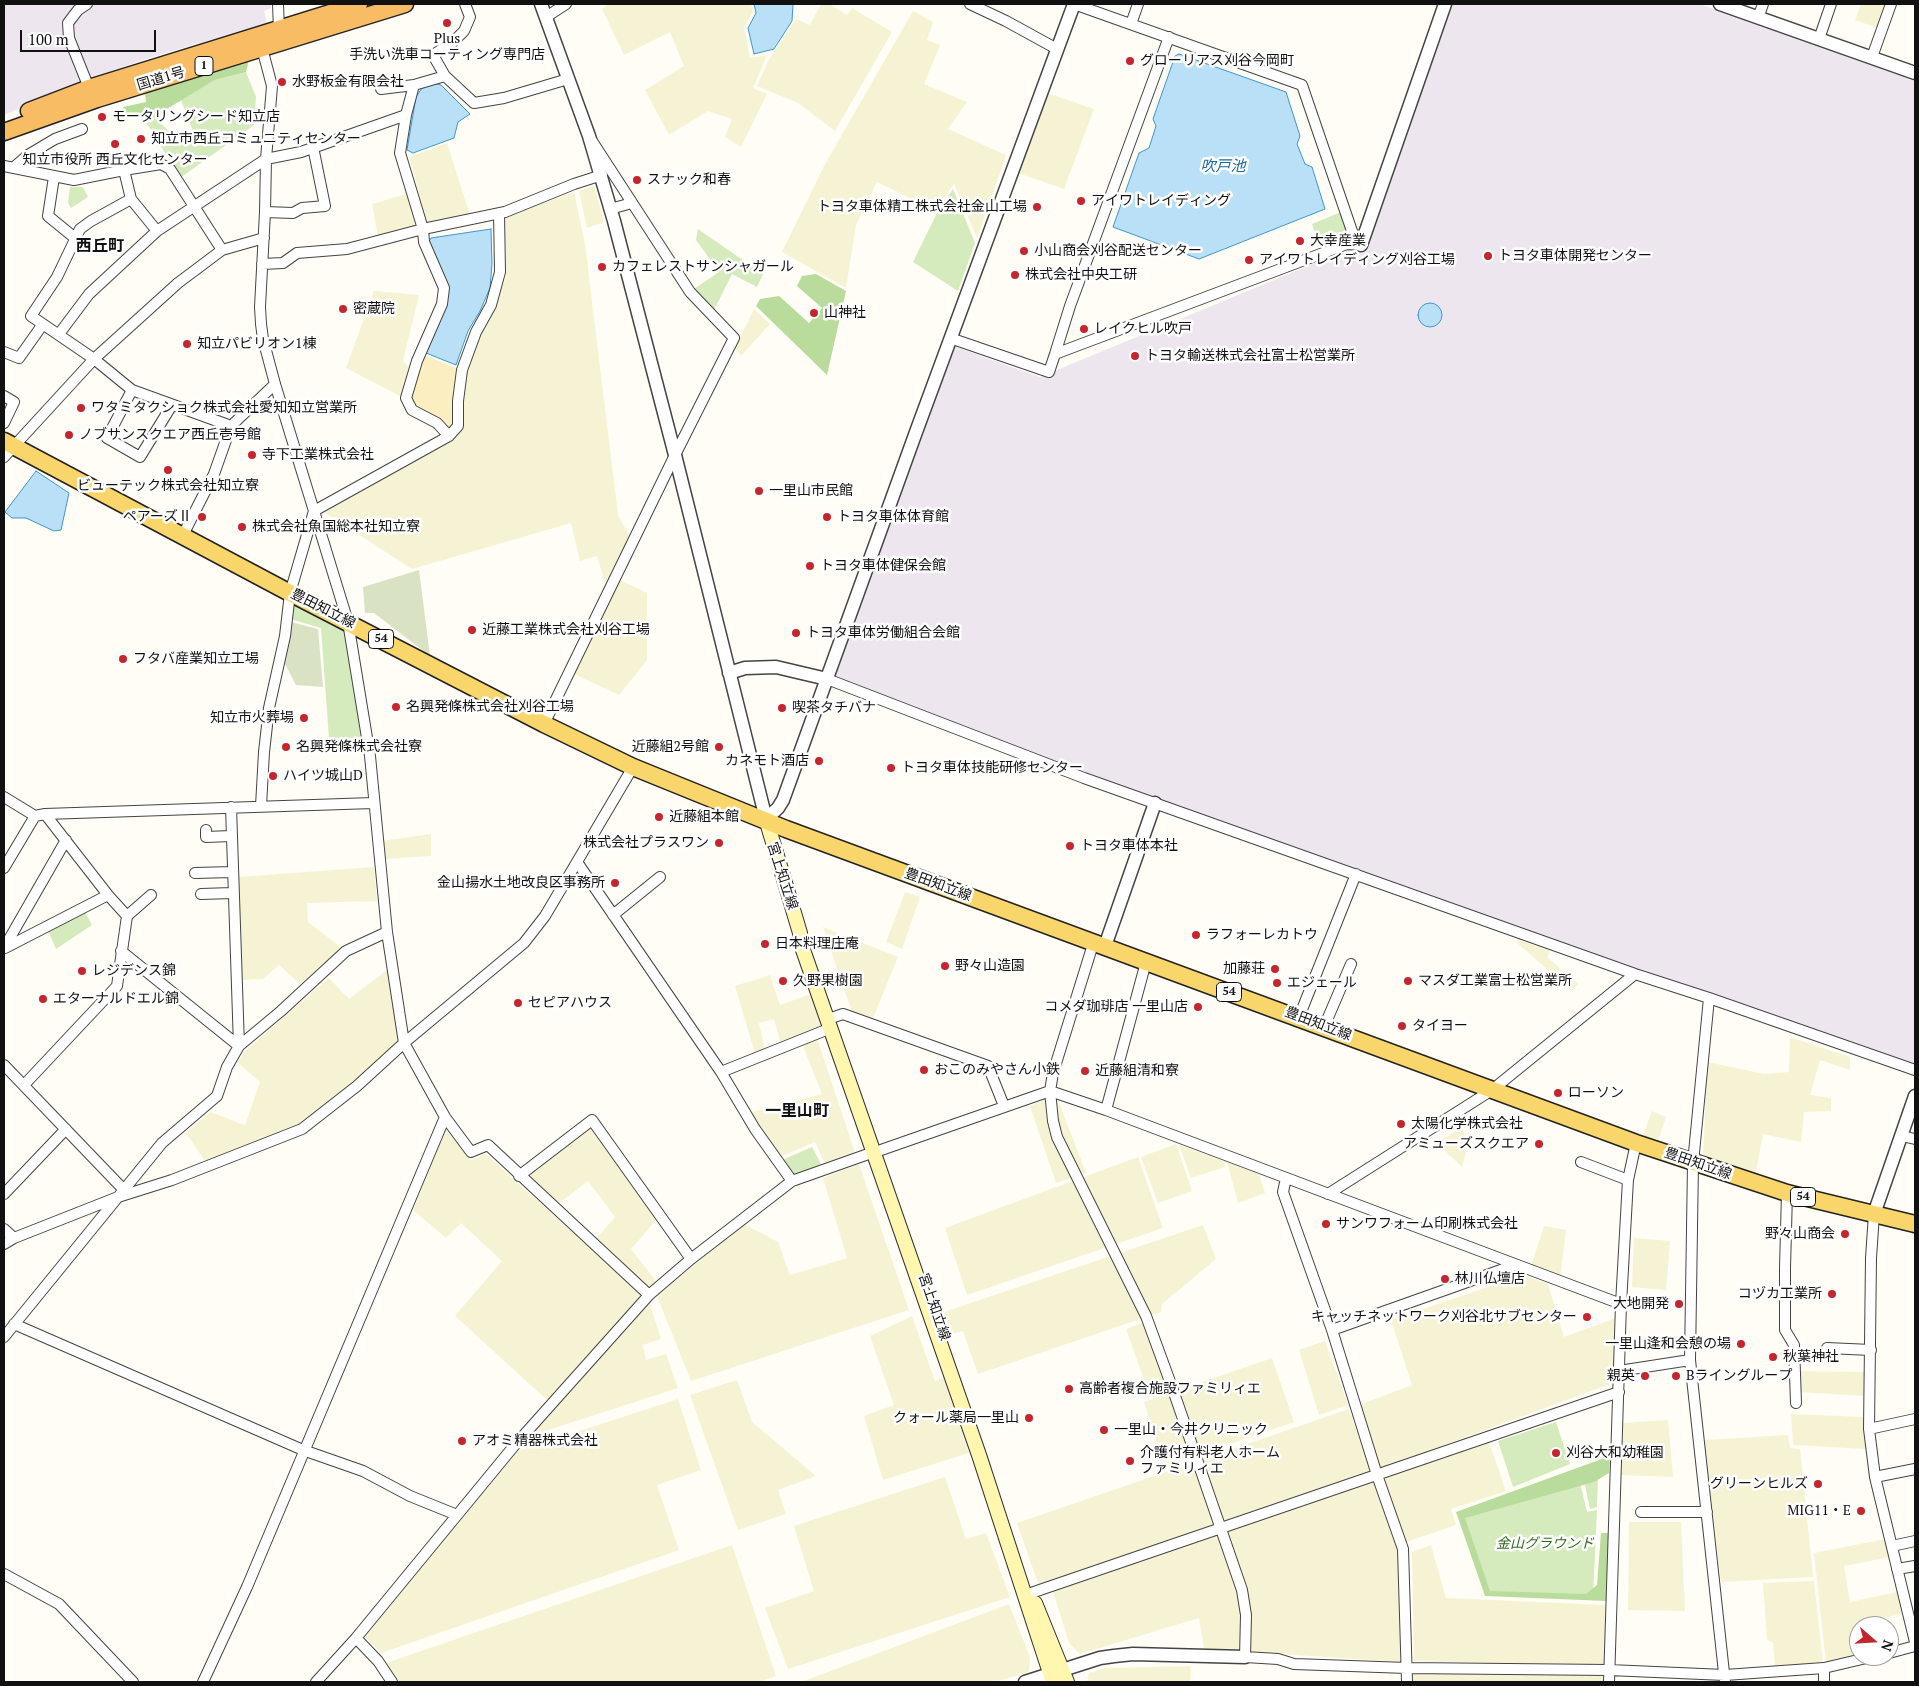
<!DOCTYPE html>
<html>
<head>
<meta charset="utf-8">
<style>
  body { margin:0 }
  #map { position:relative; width:1919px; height:1686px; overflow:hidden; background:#fffdf5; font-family:"PT Serif",serif }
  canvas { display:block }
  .frame { position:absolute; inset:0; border:5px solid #111; pointer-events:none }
  .north { position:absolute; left:1849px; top:1616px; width:50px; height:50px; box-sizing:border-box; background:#fff; border:1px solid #a0a0a0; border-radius:50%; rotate:109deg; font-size:14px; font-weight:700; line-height:20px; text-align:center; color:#111 }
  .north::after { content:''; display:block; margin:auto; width:18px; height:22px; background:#c4262e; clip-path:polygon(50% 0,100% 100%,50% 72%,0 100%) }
  .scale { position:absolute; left:20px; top:30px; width:136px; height:22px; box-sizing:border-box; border:2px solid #111; border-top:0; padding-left:6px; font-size:15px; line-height:18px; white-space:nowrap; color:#111; -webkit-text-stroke:4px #fff; paint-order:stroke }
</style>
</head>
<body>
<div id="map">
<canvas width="1919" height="1686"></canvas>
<div class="frame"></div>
<div class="north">N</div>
<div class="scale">100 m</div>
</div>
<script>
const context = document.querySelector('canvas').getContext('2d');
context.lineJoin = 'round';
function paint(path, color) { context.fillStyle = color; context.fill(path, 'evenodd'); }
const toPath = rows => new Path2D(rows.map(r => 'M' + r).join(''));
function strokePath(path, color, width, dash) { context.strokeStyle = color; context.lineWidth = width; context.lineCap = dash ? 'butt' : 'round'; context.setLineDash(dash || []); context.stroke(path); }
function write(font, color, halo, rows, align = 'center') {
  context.font = font + ' "PT Serif","Noto Sans JP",serif'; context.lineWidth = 5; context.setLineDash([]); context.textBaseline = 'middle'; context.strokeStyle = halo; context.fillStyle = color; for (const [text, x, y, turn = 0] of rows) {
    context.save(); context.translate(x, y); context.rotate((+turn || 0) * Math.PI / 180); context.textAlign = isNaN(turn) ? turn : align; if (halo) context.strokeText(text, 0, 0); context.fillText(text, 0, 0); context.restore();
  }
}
const industrial = toPath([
  [4,4,271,4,271,8,264,11,267,23,149,58,90,79,4,115],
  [1453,4,1700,4,1915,81,1914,1069,874,698,837,681,835,676,953,346,1040,377,1366,242]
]);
const farmland = toPath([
  [608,4,751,4,753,12,744,27,750,58,767,55,753,88,767,94,741,147,725,137,732,119,708,111,669,135,645,90,684,66,670,32,624,55,602,9],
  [821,4,829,4,847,15,852,8,892,32,835,131,798,103,757,86,768,61,796,19,810,25],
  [1861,4,1886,4,1878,28,1855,20],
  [913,11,933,22,927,40,940,45,924,84,967,102,948,129,1006,155,977,238,954,184,935,210,877,182,856,225,846,288,782,252,824,166],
  [1047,93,1094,109,1064,189,1018,173],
  [447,143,470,215,449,221,424,223,419,192,409,157],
  [594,186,604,222,587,228,579,191],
  [574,192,585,244,618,515,630,537,606,586,597,556,580,561,571,523,412,569,322,511,448,442,461,405,466,372,479,333,494,308,506,277,504,223,507,216],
  [410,193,416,229,378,236,372,204],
  [374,291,419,295,403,361,411,369,402,397,346,368],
  [754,309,770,324,741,356,735,348],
  [618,579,647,593,647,660,619,695,572,673],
  [431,834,431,856,384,859,382,841],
  [374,867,377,901,307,903,308,922,342,948,300,984,279,965,263,979,241,980,238,877],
  [905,892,920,897,902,949,886,942],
  [823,927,898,957,873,1018,852,1012],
  [1519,940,1550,951,1547,957,1578,984,1571,990,1516,942],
  [387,970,399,1043,352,1086,300,1126,205,1161,186,1133,210,1112,245,1125,260,1082,237,1062,246,1050,329,978,349,999],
  [770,975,780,1005,811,994,821,1026,781,1045,774,1019,759,1023,765,1051,756,1057,735,986],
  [1790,1037,1850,1057,1850,1070,1820,1060,1810,1095,1831,1098,1831,1111,1804,1112,1801,1142,1763,1134,1755,1177,1703,1159,1707,1062,1765,1074,1789,1072],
  [817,1038,855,1153,825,1164,815,1142,778,1158,749,1113,822,1094,803,1046],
  [1051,1097,1058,1100,1086,1173,1056,1183,1030,1106],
  [1652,1111,1666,1117,1657,1144,1642,1138],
  [1462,1127,1468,1145,1462,1167,1437,1143],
  [590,1128,656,1220,631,1249,656,1281,649,1288,597,1238,615,1217,588,1181,558,1204,528,1176],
  [446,1129,471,1160,486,1154,641,1295,548,1401,455,1316,502,1261,461,1223,446,1238,413,1210],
  [1176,1144,1192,1191,1158,1203,1141,1157],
  [1179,1145,1223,1161,1225,1167,1191,1178],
  [1138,1157,1163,1228,967,1295,945,1228],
  [1227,1162,1259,1174,1265,1193,1238,1203],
  [859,1164,909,1310,691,1381,657,1296,744,1224,778,1242,790,1275,847,1258,823,1178],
  [1203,1225,1216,1259,1162,1304,1161,1312,978,1374,963,1331,951,1334,944,1312],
  [1544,1226,1566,1230,1560,1280,1530,1269],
  [1634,1238,1670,1241,1666,1290,1632,1287],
  [1523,1275,1548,1284,1564,1337,1616,1318,1613,1383,1379,1469,1357,1406,1412,1385,1391,1320],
  [649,1302,661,1339,643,1345,646,1360,666,1354,678,1388,530,1436],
  [912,1316,935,1381,944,1378,969,1453,883,1480,864,1416,894,1405,870,1336],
  [1149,1320,1171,1379,1147,1388,1126,1329],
  [1325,1341,1348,1405,1319,1415,1299,1350],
  [1272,1358,1294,1422,1165,1466,1144,1402],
  [1799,1371,1866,1372,1865,1396,1799,1392],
  [737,1380,752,1422,816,1476,778,1490,786,1514,738,1530,690,1395],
  [678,1399,701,1470,657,1485,679,1550,381,1653,365,1637,518,1451],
  [1349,1409,1371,1472,1039,1586,1017,1523],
  [1791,1414,1864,1417,1866,1449,1793,1445],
  [1668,1420,1673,1477,1621,1475,1623,1423],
  [1788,1435,1790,1448,1800,1449,1813,1577,1721,1582,1704,1440],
  [1489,1442,1506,1491,1451,1509,1456,1525,1406,1542,1383,1477],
  [945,1477,966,1539,986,1533,1010,1597,788,1669,765,1608,814,1591,794,1526],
  [1374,1479,1399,1547,1402,1662,1204,1649,1199,1618,1080,1654,1069,1643,1053,1591],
  [1629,1522,1681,1522,1685,1611,1628,1610],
  [1886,1539,1890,1557,1844,1566,1850,1602,1897,1592,1902,1614,1878,1619,1879,1626,1859,1626,1859,1656,1826,1663,1814,1553],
  [732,1545,776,1676,759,1682,398,1682,386,1663],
  [1431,1545,1446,1598,1606,1605,1605,1666,1414,1661,1412,1552],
  [1814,1581,1823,1664,1775,1667,1773,1643,1767,1640,1763,1583],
  [1009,1604,1030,1657,1029,1672,995,1682,801,1682],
  [1191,1666,1190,1682,1087,1682,1089,1673,1104,1668],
  [1413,1673,1606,1674,1605,1682,1412,1682]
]);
const green = toPath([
  [246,72,256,97,254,125,180,178,145,120,156,118,178,141,193,131,181,100,215,80],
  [70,187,83,187,88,197,71,208,68,203],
  [953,189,975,243,958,291,913,262,937,213],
  [1341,212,1350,237,1320,247,1312,224],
  [698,229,763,274,757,287,732,274,712,314,694,289,719,272,696,240],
  [293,602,344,627,363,750,330,752,321,628,290,619],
  [84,910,92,925,56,949,47,928],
  [812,1147,821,1164,791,1177,780,1161],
  [1556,1422,1570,1464,1513,1487,1498,1441],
  [1598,1478,1597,1507,1590,1509,1584,1481],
  [1580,1483,1587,1512,1597,1510,1593,1597,1487,1593,1460,1516]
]);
const forest = toPath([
  [249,60,246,72,215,80,165,110,165,120,156,118,145,120,144,112,127,116,123,107,146,102,145,93],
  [816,274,846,291,827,375,756,306,760,299,779,296,809,323,822,308,797,286,802,276],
  [1610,1456,1609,1473,1594,1482,1465,1518,1490,1591,1586,1594,1597,1585,1601,1533,1610,1533,1606,1601,1485,1596,1456,1512]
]);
const sand = toPath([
  [424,355,456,368,452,424,448,430,414,407,409,398]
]);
const cemetery = toPath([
  [419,570,430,656,374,613,365,613,363,587],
  [291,622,318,629,323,687,296,685,284,662]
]);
const water = toPath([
  [754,4,793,4,792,21,774,49,754,54,748,28,756,13,754,4],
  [1179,54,1286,92,1300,136,1297,144,1305,164,1312,167,1325,209,1199,259,1113,227,1139,153,1149,148,1156,126,1153,119,1175,56,1179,54],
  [434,83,441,85,470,114,458,122,454,138,413,153,407,150,416,97,422,88,434,83],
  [491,229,492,264,490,288,480,311,468,331,456,365,426,353,446,307,425,248,431,238,491,229],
  '1418 315a12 12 0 1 1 24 0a12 12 0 1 1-24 0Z',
  [36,471,69,493,61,530,54,531,26,518,12,518,5,512,36,471]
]);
const minor = toPath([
  [87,4,78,10,68,23,69,38,89,88],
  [278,4,279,30],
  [970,4,1006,21,1057,49],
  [1074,4,1302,85,1354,237,1361,245],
  [546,17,566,4],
  [1758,18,1763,4],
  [1131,24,1138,4],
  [1819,39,1831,4],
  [1872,57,1891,4],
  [445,76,433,55,453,42,464,31,470,17,465,4],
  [568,79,504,98,474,103,445,76,414,85,406,115,400,153,423,229,505,212,574,184,602,175],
  [381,89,414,85],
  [4,166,74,180,124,170,161,164,170,169,222,250],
  [13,168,28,155,55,139,82,129],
  [124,170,131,199,91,221,80,229,57,277,31,316,94,359,132,390,231,426],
  [54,177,48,216,75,238],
  [131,199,157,231],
  [610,209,632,203],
  [265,212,293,213,302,208,325,206,313,147],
  [499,213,500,272,491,305,476,332,462,370,458,401,458,426,449,436,314,511,348,622,370,756,387,932,404,1043,445,1117,471,1152,488,1145,649,1295],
  [262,264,283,263,297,253,347,249,423,229,424,242,444,288,442,304,417,361,406,398,412,410,437,423,449,436],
  [59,334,89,294,157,231,266,159,301,152,406,115],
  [950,338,1049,372,1055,354,1347,244,1361,245],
  [4,352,19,358,43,324],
  [1055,354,1070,306,1169,37],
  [132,390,107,438,140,457,172,405],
  [4,396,14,402,4,423],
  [4,457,94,359,178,283,222,250,264,238],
  [183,535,214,474,231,426,275,384],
  [827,679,1084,778,1635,974,1709,998,1915,1070],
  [544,724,675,455,734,338,690,292,592,141],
  [4,797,35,816,45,814,373,803],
  [261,806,264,752,269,708,285,636,290,593,314,511,275,384,263,339,261,324,260,307,265,212,266,159,272,86,262,48],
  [231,807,239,1046],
  [206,830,206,837,231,836],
  [577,862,721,1072,755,1129,792,1181],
  [4,868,35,816],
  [195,873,232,872],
  [201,894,232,893],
  [613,915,660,877],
  [127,916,151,895],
  [4,948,66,840],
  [5,948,108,895],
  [121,951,239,1046],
  [1709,998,1693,1163,1690,1360,1725,1682],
  [834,1017,843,1014,988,1066,1004,1106],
  [1299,1017,1356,874],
  [1324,1027,1351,964],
  [4,1065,124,1190],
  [721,1072,831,1028],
  [24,1085,117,986,127,916,108,895,45,814],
  [1106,1110,1146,962],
  [1902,1136,1915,1139],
  [881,1150,1050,1091,1053,1073,1094,941],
  [1581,1162,1628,1180],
  [519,1176,592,1120,691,1259],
  [1286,1178,1283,1192,1332,1330,1377,1475,1403,1549,1407,1682],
  [1787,1193,1785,1268,1785,1330,1794,1345,1796,1403],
  [4,1194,66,1129],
  [1328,1194,1492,1090,1635,974],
  [1874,1214,1871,1258,1869,1429,1875,1477,1915,1642],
  [4,1229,14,1238],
  [4,1244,14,1238,118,1197,172,1180,302,1129,357,1086,404,1043,524,943,545,916,633,767],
  [1621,1304,1106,1110,1050,1091,1053,1121,1057,1137,1146,1316,1172,1387,1242,1590,1246,1615,1245,1657,1278,1659,1294,1664,1407,1668,1609,1670,1725,1675,1824,1668,1875,1656],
  [14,1324,303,1450,363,1471,410,1496,457,1515],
  [1332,1330,1515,1265],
  [4,1337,162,1143,217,1096,227,1067,239,1046,281,1011,346,951,387,932],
  [1827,1348,1871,1350],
  [1619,1371,1690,1360],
  [1869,1429,1915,1419],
  [1875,1477,1915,1469],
  [1641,1512,1707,1512],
  [1892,1546,1915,1541],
  [1897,1569,1915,1566],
  [4,1574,59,1604,133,1682],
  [1031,1593,1619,1392],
  [356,1638,378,1661,392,1682],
  [1889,1653,1915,1646],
  [203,1682,247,1587,445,1117],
  [316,1682,356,1638,514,1446,649,1295,691,1259,792,1181,874,1152],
  [1609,1682,1621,1304,1628,1180,1636,1143],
  [1824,1682,1824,1668]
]);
const tertiary = toPath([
  [541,4,589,136,614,221,675,455,766,819,778,808,783,800,916,432,1074,4],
  [1720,4,1915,73],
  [1361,245,1445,4],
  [729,673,745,668,776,667,827,679],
  [1105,946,1155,803],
  [1874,1214,1915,1096],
  [1025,1682,1100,1658,1114,1656,1133,1654,1245,1657]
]);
const secondary = toPath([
  [766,819,800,933,801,944,979,1455,1053,1682],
  [1035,1603,1067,1682]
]);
const primary = toPath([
  [4,441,290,593,544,724,633,767,786,829,1636,1143,1787,1193,1915,1224]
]);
const trunk = toPath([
  [29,111,89,88,359,4],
  [4,132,97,99,405,4]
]);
const markers = [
  [447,23,5,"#c4262e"],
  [1130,61,5,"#c4262e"],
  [282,82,5,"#c4262e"],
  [102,117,5,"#c4262e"],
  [141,139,5,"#c4262e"],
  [115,144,5,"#c4262e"],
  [637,180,5,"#c4262e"],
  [1081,201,5,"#c4262e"],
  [1037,207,5,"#c4262e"],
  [1300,241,5,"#c4262e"],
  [1024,251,5,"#c4262e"],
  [1488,256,5,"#c4262e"],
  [1249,260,5,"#c4262e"],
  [602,267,5,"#c4262e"],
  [1015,275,5,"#c4262e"],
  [343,309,5,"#c4262e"],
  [814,313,5,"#c4262e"],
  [1084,329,5,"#c4262e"],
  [187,344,5,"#c4262e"],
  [1135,356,5,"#c4262e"],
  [81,408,5,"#c4262e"],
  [69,435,5,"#c4262e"],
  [252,455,5,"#c4262e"],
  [168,470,5,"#c4262e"],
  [759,491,5,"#c4262e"],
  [202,517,5,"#c4262e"],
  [827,517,5,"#c4262e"],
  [242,527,5,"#c4262e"],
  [810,566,5,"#c4262e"],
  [472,630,5,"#c4262e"],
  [796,633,5,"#c4262e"],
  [123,659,5,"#c4262e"],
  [396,707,5,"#c4262e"],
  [782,708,5,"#c4262e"],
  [304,718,5,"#c4262e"],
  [286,747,5,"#c4262e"],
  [719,747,5,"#c4262e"],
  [819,761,5,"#c4262e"],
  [891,768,5,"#c4262e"],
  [273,776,5,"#c4262e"],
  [659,817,5,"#c4262e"],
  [719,843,5,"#c4262e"],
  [1070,846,5,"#c4262e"],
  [615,883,5,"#c4262e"],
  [1196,935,5,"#c4262e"],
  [765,944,5,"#c4262e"],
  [945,966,5,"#c4262e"],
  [1275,969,5,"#c4262e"],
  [82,971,5,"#c4262e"],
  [783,981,5,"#c4262e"],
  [1408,981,5,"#c4262e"],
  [1277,983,5,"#c4262e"],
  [43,999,5,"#c4262e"],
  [518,1003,5,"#c4262e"],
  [1198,1007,5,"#c4262e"],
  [1402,1026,5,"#c4262e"],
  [924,1070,5,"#c4262e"],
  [1085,1071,5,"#c4262e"],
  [1558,1093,5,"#c4262e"],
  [1401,1124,5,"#c4262e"],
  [1539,1144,5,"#c4262e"],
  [1326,1224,5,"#c4262e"],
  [1845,1234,5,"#c4262e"],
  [1445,1279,5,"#c4262e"],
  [1832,1294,5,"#c4262e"],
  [1679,1304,5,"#c4262e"],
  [1587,1317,5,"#c4262e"],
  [1741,1344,5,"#c4262e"],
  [1773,1357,5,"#c4262e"],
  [1645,1376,5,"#c4262e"],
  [1676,1376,5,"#c4262e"],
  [1069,1389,5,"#c4262e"],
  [1029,1418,5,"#c4262e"],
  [1104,1430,5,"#c4262e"],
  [462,1441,5,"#c4262e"],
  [1556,1453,5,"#c4262e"],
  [1130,1461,5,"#c4262e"],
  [1818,1484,5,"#c4262e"],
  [1861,1511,5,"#c4262e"]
];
const shields = [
  [204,66,18],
  [381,639,25],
  [1229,992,25],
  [1803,1197,25]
];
const shieldNames = [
  ["1",204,66],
  ["54",381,639],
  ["54",1229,992],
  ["54",1803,1197]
];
const poiNames = [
  ["Plus",447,39,"center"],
  ["手洗い洗車コーティング専門店",447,55,"center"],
  ["グローリアス刈谷今岡町",1140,61],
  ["水野板金有限会社",292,82],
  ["モータリングシード知立店",112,117],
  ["知立市西丘コミュニティセンター",151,139],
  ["知立市役所 西丘文化センター",115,160,"center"],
  ["スナック和春",647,180],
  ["アイワトレイディング",1091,201],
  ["トヨタ車体精工株式会社金山工場",1027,207,"right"],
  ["大幸産業",1310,241],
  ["小山商会刈谷配送センター",1034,251],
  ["トヨタ車体開発センター",1498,256],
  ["アイワトレイディング刈谷工場",1259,260],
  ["カフェレストサンシャガール",612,267],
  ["株式会社中央工研",1025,275],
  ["密蔵院",353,309],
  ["山神社",824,313],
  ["レイクヒル吹戸",1094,329],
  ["知立パビリオン1棟",197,344],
  ["トヨタ輸送株式会社富士松営業所",1145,356],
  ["ワタミタクショク株式会社愛知知立営業所",91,408],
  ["ノブサンスクエア西丘壱号館",79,435],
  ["寺下工業株式会社",262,455],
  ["ビューテック株式会社知立寮",168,486,"center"],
  ["一里山市民館",769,491],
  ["ペアーズⅡ",192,517,"right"],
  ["トヨタ車体体育館",837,517],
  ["株式会社魚国総本社知立寮",252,527],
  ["トヨタ車体健保会館",820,566],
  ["近藤工業株式会社刈谷工場",482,630],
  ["トヨタ車体労働組合会館",806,633],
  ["フタバ産業知立工場",133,659],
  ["名興発條株式会社刈谷工場",406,707],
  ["喫茶タチバナ",792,708],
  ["知立市火葬場",294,718,"right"],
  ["名興発條株式会社寮",296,747],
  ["近藤組2号館",709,747,"right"],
  ["カネモト酒店",809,761,"right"],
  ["トヨタ車体技能研修センター",901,768],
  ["ハイツ城山D",283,776],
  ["近藤組本館",669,817],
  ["株式会社プラスワン",709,843,"right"],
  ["トヨタ車体本社",1080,846],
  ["金山揚水土地改良区事務所",605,883,"right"],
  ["ラフォーレカトウ",1206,935],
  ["日本料理庄庵",775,944],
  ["野々山造園",955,966],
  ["加藤荘",1265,969,"right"],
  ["レジデンス錦",92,971],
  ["久野果樹園",793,981],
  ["マスダ工業富士松営業所",1418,981],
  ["エジェール",1287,983],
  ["エターナルドエル錦",53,999],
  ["セピアハウス",528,1003],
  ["コメダ珈琲店 一里山店",1188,1007,"right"],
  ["タイヨー",1412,1026],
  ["おこのみやさん小鉄",934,1070],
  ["近藤組清和寮",1095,1071],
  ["ローソン",1568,1093],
  ["太陽化学株式会社",1411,1124],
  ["アミューズスクエア",1529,1144,"right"],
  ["サンワフォーム印刷株式会社",1336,1224],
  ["野々山商会",1835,1234,"right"],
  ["林川仏壇店",1455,1279],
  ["コヅカ工業所",1822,1294,"right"],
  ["大地開発",1669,1304,"right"],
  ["キャッチネットワーク刈谷北サブセンター",1577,1317,"right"],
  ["一里山逢和会憩の場",1731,1344,"right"],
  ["秋葉神社",1783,1357],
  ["親英",1635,1376,"right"],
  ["Bライングループ",1686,1376],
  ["高齢者複合施設ファミリィエ",1079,1389],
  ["クォール薬局一里山",1019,1418,"right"],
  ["一里山・今井クリニック",1114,1430],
  ["アオミ精器株式会社",472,1441],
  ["介護付有料老人ホーム",1140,1453],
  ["ファミリィエ",1140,1469],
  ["刈谷大和幼稚園",1566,1453],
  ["グリーンヒルズ",1808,1484,"right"],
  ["MIG11・E",1851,1511,"right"]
];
const streetNames = [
  ["国道1号",161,79,-17],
  ["豊田知立線",323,609,27],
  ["宮上知立線",782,876,72],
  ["豊田知立線",938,885,20],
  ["豊田知立線",1318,1024,21],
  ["豊田知立線",1698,1164,19],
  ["宮上知立線",934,1307,71]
];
const parkNames = [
  ["金山グラウンド",1545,1544]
];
const waterNames = [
  ["吹戸池",1223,167]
];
const quarterNames = [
  ["西丘町",100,246],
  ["一里山町",797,1111]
];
paint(industrial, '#eee6ef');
paint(farmland, '#f6f3d4');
paint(green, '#d5ebbd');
paint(forest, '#b9dc9c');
paint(sand, '#fbeec1');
paint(cemetery, '#d9e3c4');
paint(water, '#b9e0f7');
strokePath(water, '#3f96cf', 1);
strokePath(minor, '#444', 12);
strokePath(tertiary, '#444', 15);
strokePath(secondary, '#333', 16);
strokePath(primary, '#222', 19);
strokePath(trunk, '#222', 19);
strokePath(minor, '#fff', 10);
strokePath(tertiary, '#fff', 12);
strokePath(secondary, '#fff6b0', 14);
strokePath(primary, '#f9d66b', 16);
strokePath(trunk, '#f7bc64', 16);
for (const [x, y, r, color] of markers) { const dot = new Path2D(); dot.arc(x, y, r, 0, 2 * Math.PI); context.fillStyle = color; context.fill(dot); strokePath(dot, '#fff', 2); }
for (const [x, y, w] of shields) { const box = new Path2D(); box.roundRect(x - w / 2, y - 9.5, w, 19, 4); context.fillStyle = '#fff'; context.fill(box); strokePath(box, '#111', 1); }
write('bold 12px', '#111', null, shieldNames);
write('14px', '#111', '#fff', poiNames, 'left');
write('14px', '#111', '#fff', streetNames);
write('italic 14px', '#2f6b1f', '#fff', parkNames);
write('italic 15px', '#1768a6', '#fff', waterNames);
write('bold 16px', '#111', '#fff', quarterNames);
</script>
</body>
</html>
